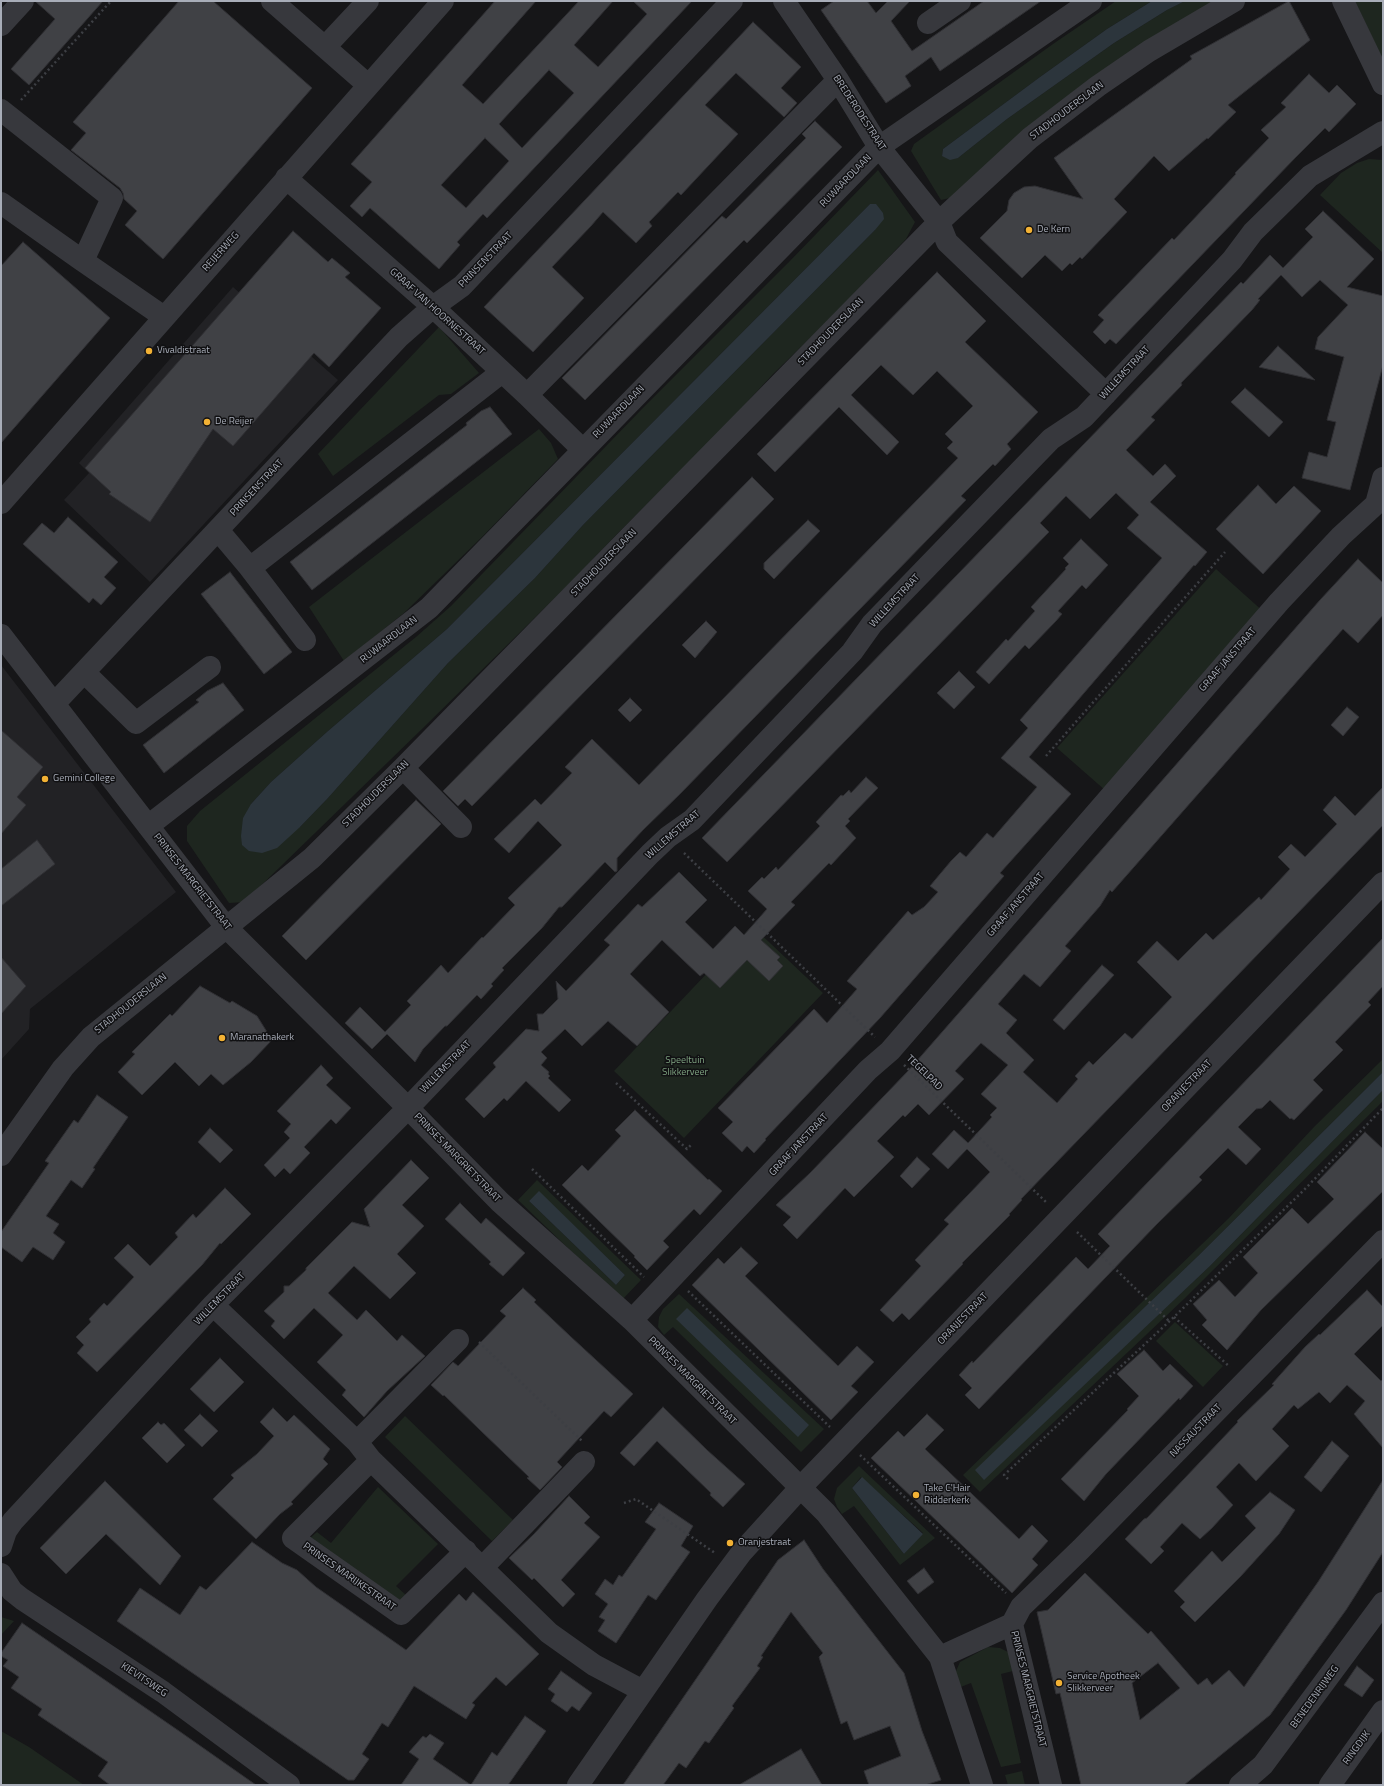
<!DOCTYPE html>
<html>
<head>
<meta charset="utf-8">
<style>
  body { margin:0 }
  #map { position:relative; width:1384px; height:1786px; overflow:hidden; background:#161618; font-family:"Titillium Web",sans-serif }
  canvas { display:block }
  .frame { position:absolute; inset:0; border:2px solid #a8adb8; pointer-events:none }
</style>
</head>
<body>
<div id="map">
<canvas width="1384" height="1786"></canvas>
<div class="frame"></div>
</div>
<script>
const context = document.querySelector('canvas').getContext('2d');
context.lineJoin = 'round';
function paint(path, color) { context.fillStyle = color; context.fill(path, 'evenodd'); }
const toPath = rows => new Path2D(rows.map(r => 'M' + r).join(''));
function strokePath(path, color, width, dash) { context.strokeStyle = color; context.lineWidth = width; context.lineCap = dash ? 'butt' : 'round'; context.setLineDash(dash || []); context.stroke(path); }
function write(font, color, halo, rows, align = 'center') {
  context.font = font + ' "Titillium Web",sans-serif'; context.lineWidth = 3; context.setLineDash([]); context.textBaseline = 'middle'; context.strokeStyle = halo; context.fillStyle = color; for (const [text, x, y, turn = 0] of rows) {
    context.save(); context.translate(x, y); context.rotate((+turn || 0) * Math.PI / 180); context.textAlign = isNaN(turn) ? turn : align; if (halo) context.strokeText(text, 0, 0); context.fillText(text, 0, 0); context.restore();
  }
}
const built = toPath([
  [233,287,338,380,150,582,64,500,89,473,79,463],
  [1,665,176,892,30,1009,29,1029,1,1060]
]);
const green = toPath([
  [1116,1,1152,1,1107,29,1040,77,943,149,942,156,958,158,1007,119,1114,43,1167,10,1185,1,1219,1,950,198,941,200,911,151,914,144,1053,44],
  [1355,1,1383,1,1383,60],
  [1369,159,1383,160,1383,253,1320,195,1341,173,1357,163],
  [878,170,915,222,906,239,836,313,773,374,725,426,615,536,570,583,423,728,244,902,229,903,187,841,187,826,200,811,416,637,451,606,641,410,788,263],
  [870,204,875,230,583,525,535,578,448,663,328,798,300,827,251,804,271,782,328,731,447,629],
  [439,327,479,373,451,394,439,395,333,476,318,454],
  [539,429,551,443,558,459,483,536,404,613,344,661,309,607],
  [1216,569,1265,613,1106,791,1057,748],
  [752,926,823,993,684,1138,614,1071],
  [1383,1059,1383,1072,1198,1256,976,1470,984,1479,1210,1266,1383,1090,1383,1101,1184,1299,980,1492,963,1475,1229,1218,1314,1127],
  [537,1180,641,1280,622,1300,518,1200],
  [539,1192,625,1275,616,1285,529,1201],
  [679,1294,824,1429,801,1452,673,1327,664,1335,658,1327,659,1317,663,1309],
  [1175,1322,1223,1366,1203,1387,1156,1341],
  [405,1416,513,1520,492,1541,385,1437],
  [859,1466,935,1538,900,1565,854,1506,842,1514,837,1507,834,1499,837,1488],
  [861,1477,923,1533,904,1554,852,1488],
  [378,1487,438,1544,396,1586,407,1596,400,1602,310,1538,317,1532,331,1543],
  [1,1617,14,1621,1,1635],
  [988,1647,1000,1648,1008,1652,1017,1670,1001,1674,1021,1763,1001,1767,971,1683,958,1688,956,1679,956,1671,960,1662],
  [1,1731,29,1747,84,1785,1,1785],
  [1022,1771,1025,1785,1008,1785,1005,1775]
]);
const water = toPath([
  [1152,1,1185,1,1167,10,1114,43,1007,119,958,158,950,160,942,156,943,149,1040,77,1107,29],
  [870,204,876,204,883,213,884,219,875,230,583,525,535,578,448,663,328,798,300,827,277,848,262,853,249,851,242,845,241,836,243,818,251,804,271,782,328,731,447,629],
  [1383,1072,1383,1090,1210,1266,984,1480,975,1470,1198,1256],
  [539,1191,625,1275,616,1285,529,1201],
  [687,1308,809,1425,798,1437,676,1319],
  [862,1477,923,1534,904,1554,852,1488]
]);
const building = toPath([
  [35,1,103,1,29,85,11,69,55,19,35,1],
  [179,1,213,1,312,88,163,259,125,225,137,211,124,199,123,193,120,188,71,150,86,133,73,122,179,1],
  [495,1,536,1,462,85,483,104,579,1,613,1,574,45,598,67,647,14,633,1,692,1,487,218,483,214,457,242,460,245,439,269,370,208,362,217,350,206,372,182,351,164,495,1],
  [549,70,574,93,522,148,499,124,549,70],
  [485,138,509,161,466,208,441,185,485,138],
  [834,1,867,1,876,13,888,1,910,1,891,21,912,51,984,1,1041,1,940,71,931,57,905,76,911,86,886,103,821,10,834,1],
  [1289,1,1310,40,1228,105,1236,112,1208,139,1207,138,1169,171,1154,156,1114,199,1127,212,1082,259,1080,257,1072,265,1070,263,1062,271,1045,255,1022,278,980,238,1007,211,1009,200,1014,193,1024,187,1035,186,1083,199,1054,158,1192,59,1190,56,1289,1],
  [753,22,801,67,781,88,797,103,784,117,736,73,705,105,738,134,681,195,678,192,649,222,652,226,636,243,603,212,591,226,552,267,584,298,533,352,484,307,753,22],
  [1309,74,1329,93,1337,85,1356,104,1329,132,1325,128,1296,157,1116,344,1110,339,1105,344,1093,332,1104,320,1098,315,1172,238,1174,240,1236,174,1235,173,1269,138,1261,130,1286,107,1281,103,1309,74],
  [815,121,842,147,747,243,744,240,585,400,562,378,722,216,726,219,806,138,802,134,815,121],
  [1323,211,1374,259,1347,287,1383,296,1383,365,1350,490,1302,478,1309,452,1327,457,1336,422,1327,420,1344,357,1315,349,1318,337,1348,305,1320,280,1302,297,1281,275,1258,299,1260,300,1252,310,1181,383,1182,385,1151,417,1155,420,1126,450,1153,476,1165,464,1176,476,1150,502,1207,552,1195,566,1194,565,1029,757,1071,794,1000,873,1004,876,880,1018,765,1139,766,1140,754,1153,747,1146,742,1152,722,1133,733,1122,718,1108,814,1009,827,1023,857,989,847,981,908,911,912,915,924,907,938,892,930,886,951,861,960,852,966,857,987,833,993,838,1037,787,1001,758,1028,728,1020,720,1162,558,1127,528,1139,515,1116,493,1090,519,1066,496,1040,523,1049,532,727,862,702,838,1241,282,1243,284,1270,255,1283,268,1313,237,1305,229,1323,211],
  [293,231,328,262,332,258,350,273,345,277,381,308,329,367,314,353,233,446,213,429,150,522,109,494,111,492,85,468,293,231],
  [23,242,110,318,1,443,1,266,23,242],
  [937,272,986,321,965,342,1038,412,1007,444,1011,449,995,466,993,464,961,496,966,500,680,794,643,830,617,858,617,871,615,872,605,862,562,907,559,907,542,928,502,968,504,970,491,984,493,986,481,999,477,995,447,1026,445,1026,423,1049,415,1062,387,1034,372,1049,345,1023,360,1007,385,1032,411,1005,407,1001,441,965,448,973,482,937,483,938,515,905,508,898,562,845,538,821,509,853,494,839,535,799,541,805,572,773,565,767,592,739,639,785,958,458,947,448,953,442,945,434,973,406,937,371,913,395,881,365,851,395,899,442,887,455,839,407,775,472,757,454,937,272],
  [1278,346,1315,380,1259,367,1278,346],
  [1245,388,1283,422,1269,437,1231,402,1245,388],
  [490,407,512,434,312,590,290,562,467,425,466,423,481,411,490,407],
  [752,477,774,499,472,806,465,799,458,806,443,791,752,477],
  [1258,485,1276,504,1294,486,1321,511,1263,574,1216,529,1258,485],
  [68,517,118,562,104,577,116,588,101,605,93,598,89,603,23,544,42,523,54,533,68,517],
  [808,520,820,531,774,579,764,569,764,563,808,520],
  [1081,539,1108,565,1086,589,1082,585,1058,611,1062,614,1056,621,1029,649,1025,645,989,684,976,672,1006,639,1008,641,1035,611,1031,607,1066,569,1065,568,1069,564,1063,558,1081,539],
  [1358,559,1383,583,1383,615,1358,643,1343,629,1112,892,1110,890,1100,906,1065,946,1071,951,1040,987,1024,974,998,1004,1017,1020,1006,1033,1034,1060,1023,1072,1057,1103,1078,1079,1075,1076,1089,1061,1093,1065,1125,1033,1132,1039,1172,997,1137,962,1157,941,1178,961,1206,933,1213,940,1259,897,1261,900,1290,869,1278,857,1291,844,1305,857,1337,824,1323,810,1335,796,1355,816,1383,787,1383,825,1021,1199,1022,1200,1009,1214,1010,1215,962,1263,963,1264,909,1320,902,1313,893,1322,880,1310,921,1266,915,1260,949,1224,944,1220,990,1172,967,1149,948,1169,932,1154,954,1130,968,1143,992,1117,990,1115,997,1108,981,1094,1008,1065,981,1043,955,1071,964,1079,929,1115,918,1104,905,1117,903,1115,877,1141,894,1157,854,1197,845,1188,797,1239,783,1225,791,1217,776,1205,810,1173,908,1071,1320,600,1358,559],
  [230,572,292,652,264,674,201,594,230,572],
  [706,621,717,632,695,658,682,645,706,621],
  [959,671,975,687,954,709,937,693,959,671],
  [223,683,244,710,164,773,143,745,199,702,196,700,207,691,223,683],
  [630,698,642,710,630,722,618,710,630,698],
  [1347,707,1359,717,1343,736,1331,725,1347,707],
  [1,730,43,767,17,797,26,805,1,834,1,730],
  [866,777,878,788,848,819,850,821,845,826,856,838,831,865,829,863,791,902,795,905,761,940,780,957,777,960,783,966,769,981,747,960,720,988,704,973,700,976,662,940,630,974,669,1012,637,1046,608,1021,582,1046,565,1029,541,1052,547,1058,541,1065,549,1072,548,1074,550,1076,548,1078,571,1100,559,1112,526,1081,507,1101,504,1098,484,1118,465,1099,496,1067,493,1063,526,1029,539,1031,537,1014,543,1014,558,999,556,981,566,991,610,945,604,940,638,904,642,907,679,872,707,900,685,922,713,949,735,926,744,935,767,909,748,891,762,877,764,879,776,867,778,870,820,826,816,822,841,795,843,796,849,790,851,793,866,777],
  [416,800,441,824,306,960,282,936,416,800],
  [37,840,55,864,1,906,1,869,37,840],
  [1383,938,1383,986,1368,1002,1371,1005,1335,1042,1343,1050,1313,1080,1323,1090,1294,1120,1291,1118,1290,1119,1270,1100,1262,1108,1256,1109,1238,1127,1261,1149,1246,1165,1228,1148,1199,1177,1202,1180,1157,1224,979,1409,965,1395,972,1388,959,1375,972,1361,973,1363,1076,1257,1088,1269,1110,1246,1098,1234,1383,938],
  [1,957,26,986,1,1014,1,957],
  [1102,965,1114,975,1064,1030,1053,1020,1102,965],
  [200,986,230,1003,232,1001,257,1016,272,1040,251,1062,223,1085,211,1074,199,1086,175,1062,142,1095,118,1072,135,1054,132,1052,170,1014,172,1016,200,986],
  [321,1065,333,1078,326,1085,351,1108,336,1124,331,1119,304,1147,310,1153,290,1174,284,1168,275,1177,264,1165,290,1138,284,1132,291,1124,277,1111,321,1065],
  [97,1095,128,1117,93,1168,95,1169,82,1188,71,1180,46,1216,59,1224,53,1233,65,1242,53,1260,33,1247,22,1262,1,1247,1,1232,49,1163,45,1161,74,1120,78,1123,97,1095],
  [635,1110,708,1180,709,1179,722,1191,700,1215,694,1209,663,1241,669,1247,647,1270,634,1257,635,1256,562,1185,582,1165,588,1171,621,1136,615,1130,635,1110],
  [210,1128,233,1150,220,1163,198,1142,210,1128],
  [1365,1132,1383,1149,1383,1191,1261,1310,1227,1350,1202,1325,1207,1320,1193,1304,1219,1280,1235,1297,1258,1273,1243,1257,1292,1208,1308,1224,1334,1199,1317,1182,1365,1132],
  [917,1157,930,1169,912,1188,900,1176,917,1157],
  [411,1160,429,1178,402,1205,424,1226,397,1254,416,1273,390,1299,354,1266,328,1293,357,1320,366,1310,397,1341,402,1335,425,1356,387,1391,364,1417,342,1395,346,1390,317,1362,343,1335,314,1308,284,1339,271,1326,275,1321,264,1311,284,1292,284,1286,289,1286,306,1270,306,1268,352,1222,370,1227,364,1209,411,1160],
  [225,1188,251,1214,221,1244,220,1243,202,1265,97,1372,77,1353,84,1345,76,1337,91,1322,89,1319,104,1303,107,1306,134,1277,114,1258,128,1244,150,1266,178,1237,175,1233,193,1214,196,1218,225,1188],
  [460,1203,481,1224,486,1218,525,1253,503,1276,489,1264,491,1262,445,1219,460,1203],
  [741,1247,758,1263,745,1276,838,1366,857,1346,874,1362,851,1386,858,1392,831,1420,692,1285,718,1258,724,1264,741,1247],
  [523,1288,536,1300,534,1302,570,1336,633,1394,611,1417,604,1411,557,1462,562,1467,540,1490,527,1478,529,1477,480,1430,444,1395,443,1396,431,1385,453,1362,458,1366,506,1316,500,1311,523,1288],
  [1367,1290,1383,1307,1383,1325,1354,1354,1381,1381,1383,1379,1383,1448,1354,1414,1365,1401,1347,1385,1330,1403,1319,1392,1298,1409,1294,1405,1272,1429,1289,1446,1256,1481,1239,1463,1216,1487,1233,1505,1212,1528,1200,1539,1182,1523,1160,1547,1164,1551,1151,1564,1125,1539,1144,1519,1147,1518,1238,1422,1237,1421,1274,1385,1272,1384,1305,1347,1319,1334,1320,1335,1367,1290],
  [1144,1350,1163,1371,1170,1364,1193,1386,1180,1400,1179,1398,1106,1474,1084,1501,1061,1479,1128,1410,1127,1409,1139,1396,1117,1374,1144,1350],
  [220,1358,244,1382,214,1412,190,1389,220,1358],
  [663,1407,707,1450,745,1484,723,1507,710,1495,711,1493,657,1441,634,1466,620,1453,663,1407],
  [273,1408,287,1422,294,1415,330,1449,323,1459,328,1464,291,1502,293,1504,280,1514,256,1539,213,1499,234,1478,231,1475,257,1454,274,1436,260,1422,273,1408],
  [200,1414,218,1431,202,1447,184,1430,200,1414],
  [927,1414,944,1430,925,1449,1019,1539,1032,1525,1048,1541,1032,1559,1038,1565,1012,1593,871,1458,898,1431,904,1437,927,1414],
  [158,1422,161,1425,164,1423,185,1445,167,1463,142,1438,158,1422],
  [1332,1441,1349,1456,1321,1492,1304,1477,1332,1441],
  [1383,1480,1383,1552,1346,1610,1270,1715,1184,1785,1081,1785,1060,1693,1056,1694,1037,1612,1048,1610,1085,1573,1148,1634,1151,1631,1198,1685,1207,1678,1212,1685,1229,1670,1244,1687,1318,1582,1383,1480],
  [1158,1663,1180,1688,1140,1720,1132,1683,1158,1663],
  [105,1481,181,1556,160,1585,106,1534,66,1574,40,1548,105,1481],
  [1270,1492,1295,1510,1279,1534,1241,1576,1195,1622,1180,1607,1185,1602,1174,1591,1212,1551,1222,1562,1256,1528,1245,1516,1270,1492],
  [569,1496,590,1517,584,1523,600,1537,561,1580,575,1594,563,1607,534,1578,532,1580,509,1558,534,1534,569,1496],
  [659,1503,693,1526,681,1546,690,1552,656,1600,648,1595,616,1643,598,1631,605,1620,599,1617,608,1604,595,1594,605,1579,613,1585,619,1575,622,1577,656,1529,645,1522,659,1503],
  [804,1540,823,1569,904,1673,922,1731,941,1780,925,1785,869,1785,864,1771,901,1756,890,1726,854,1740,847,1721,841,1724,819,1657,823,1653,791,1612,761,1656,763,1657,757,1666,760,1668,732,1706,734,1708,709,1743,705,1741,686,1768,679,1763,663,1785,623,1785,778,1560,804,1540],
  [252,1542,282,1563,297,1570,316,1587,406,1650,459,1594,466,1601,473,1592,539,1654,506,1686,496,1677,472,1703,475,1705,466,1719,414,1686,388,1727,382,1723,362,1754,369,1759,354,1780,348,1780,117,1621,140,1588,180,1615,200,1586,206,1590,252,1542],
  [924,1568,934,1582,918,1594,907,1581,924,1568],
  [22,1623,179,1731,256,1785,110,1785,98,1776,108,1762,38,1715,42,1709,11,1688,19,1677,3,1666,8,1660,1,1656,1,1653,22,1623],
  [1357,1666,1374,1680,1362,1697,1344,1685,1357,1666],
  [561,1671,592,1693,579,1711,572,1706,567,1712,551,1701,555,1694,548,1689,561,1671],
  [525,1716,546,1731,508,1785,401,1785,419,1759,409,1752,423,1736,426,1738,430,1734,444,1743,433,1759,471,1785,492,1752,497,1756,525,1716],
  [801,1749,822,1785,739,1785,794,1753,801,1749]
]);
const path = toPath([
  [21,100,111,1],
  [1046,756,1225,552],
  [684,853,875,1037],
  [904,1065,1046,1202],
  [616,1083,687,1149,692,1144],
  [532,1169,644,1277],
  [1077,1232,1169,1321],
  [688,1291,830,1427],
  [1174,1317,1230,1367],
  [479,1342,582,1441],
  [860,1455,1006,1593],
  [1008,1479,1004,1475,1174,1317,1303,1191,1383,1108],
  [624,1503,636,1499,715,1553]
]);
const minor = toPath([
  [272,1,368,85],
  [784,1,838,80,879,147,939,222,947,242,1106,394],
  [1343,1,1383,84],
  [928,23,960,1],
  [1,25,23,1],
  [325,47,368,1],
  [1,110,112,198,83,261,164,317],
  [286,178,433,307,527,395,583,450],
  [1,203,83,261],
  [527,395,838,80],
  [1,503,443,1],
  [218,530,250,568,502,372],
  [250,568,305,640],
  [1,635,226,927,408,1108,500,1202,632,1320,826,1513,940,1657,982,1785],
  [85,673,136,723,210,667],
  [54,704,399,337,433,307,462,286,732,1],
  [403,768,461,827],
  [148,826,429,608,879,147,1091,1],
  [1,1155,63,1068,91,1037,312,858,403,768,939,222,1030,138,1098,86,1149,51,1234,1],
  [213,1305,357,1442,371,1460,549,1633,594,1665,643,1691],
  [632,1320,868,1070,890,1051,1279,602,1341,536,1376,504,1383,478],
  [357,1442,458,1340],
  [371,1460,293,1538,401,1614,466,1551],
  [1,1546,6,1531,13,1521,213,1305,408,1108,650,854,668,837,692,820,852,652,872,624,1051,439,1084,417,1232,260,1253,232,1310,176,1383,132],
  [483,1567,584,1462],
  [1,1574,12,1591,22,1599,163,1692,289,1785],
  [1012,1624,1021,1607,1081,1549,1383,1241],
  [940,1657,1012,1624,1051,1785],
  [578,1785,707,1599,742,1552,801,1487,1383,883],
  [1240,1785,1263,1765,1383,1603],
  [1330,1785,1383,1711]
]);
const markers = [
  [1029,230,4,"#f2b134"],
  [149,351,4,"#f2b134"],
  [207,422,4,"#f2b134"],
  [45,779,4,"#f2b134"],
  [222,1038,4,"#f2b134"],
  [916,1495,4,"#f2b134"],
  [730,1543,4,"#f2b134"],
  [1059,1683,4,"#f2b134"]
];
const streetNames = [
  ["STADHOUDERSLAAN",1067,111,-37],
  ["BREDERODESTRAAT",859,113,57],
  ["RUWAARDLAAN",846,181,-46],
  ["REIJERWEG",221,252,-48],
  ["PRINSENSTRAAT",486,260,-46],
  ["GRAAF VAN HOORNESTRAAT",437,312,42],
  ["STADHOUDERSLAAN",831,332,-46],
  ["WILLEMSTRAAT",1125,373,-47],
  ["RUWAARDLAAN",619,412,-46],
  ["PRINSENSTRAAT",257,488,-47],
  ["STADHOUDERSLAAN",604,563,-46],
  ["WILLEMSTRAAT",895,601,-47],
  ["RUWAARDLAAN",389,640,-38],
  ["GRAAF JANSTRAAT",1228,660,-49],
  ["STADHOUDERSLAAN",376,794,-45],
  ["WILLEMSTRAAT",673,835,-41],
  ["PRINSES MARGRIETSTRAAT",192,882,52],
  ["GRAAF JANSTRAAT",1016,905,-49],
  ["STADHOUDERSLAAN",131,1004,-39],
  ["WILLEMSTRAAT",446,1067,-46],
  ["TEGELPAD",924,1073,44],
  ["ORANJESTRAAT",1187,1086,-46],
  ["GRAAF JANSTRAAT",799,1145,-47],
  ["PRINSES MARGRIETSTRAAT",457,1158,46],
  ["WILLEMSTRAAT",220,1299,-46],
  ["ORANJESTRAAT",963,1319,-46],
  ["PRINSES MARGRIETSTRAAT",692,1381,45],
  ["NASSAUSTRAAT",1196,1431,-46],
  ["PRINSES MARIJKESTRAAT",349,1577,35],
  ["KIEVITSWEG",144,1680,34],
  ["PRINSES MARGRIETSTRAAT",1028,1689,76],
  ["BENEDENRIJWEG",1315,1697,-54],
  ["RINGDIJK",1357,1748,-54]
];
const poiNames = [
  ["De Kern",1037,230],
  ["Vivaldistraat",157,351],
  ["De Reijer",215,422],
  ["Gemini College",53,779],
  ["Maranathakerk",230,1038],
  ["Take C'Hair",924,1489],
  ["Ridderkerk",924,1501],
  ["Oranjestraat",738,1543],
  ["Service Apotheek",1067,1677],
  ["Slikkerveer",1067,1689]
];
const parkNames = [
  ["Speeltuin",685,1061],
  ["Slikkerveer",685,1073]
];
paint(built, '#222225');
paint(green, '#1e261f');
paint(water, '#2c353c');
paint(building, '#404145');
strokePath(building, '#303034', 1);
strokePath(path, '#3d3f44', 2.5, [2, 3]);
strokePath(minor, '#37383d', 22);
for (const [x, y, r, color] of markers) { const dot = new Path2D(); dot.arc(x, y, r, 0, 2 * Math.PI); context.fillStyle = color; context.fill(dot); strokePath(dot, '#111113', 1.5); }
write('10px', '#a8adb8', '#111113', streetNames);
write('10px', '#a8adb8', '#111113', poiNames, 'left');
write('10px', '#7fa381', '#111113', parkNames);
</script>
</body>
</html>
